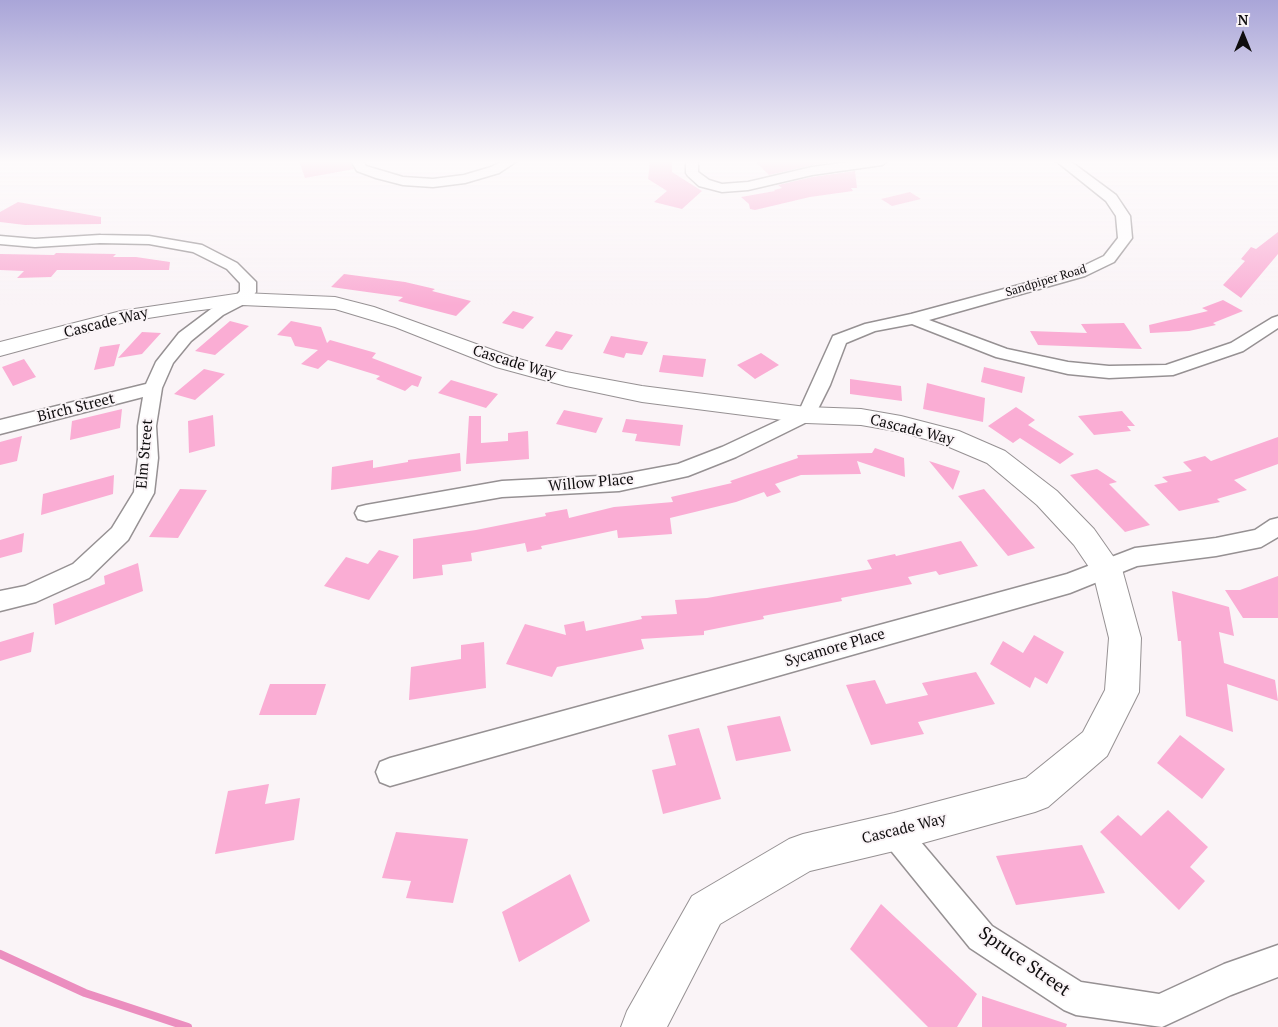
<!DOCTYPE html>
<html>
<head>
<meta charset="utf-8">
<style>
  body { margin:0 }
  #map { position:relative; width:1278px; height:1027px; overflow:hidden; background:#faf4f7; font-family:"PT Serif",serif }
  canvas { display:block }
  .north { position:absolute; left:1218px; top:10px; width:50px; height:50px; -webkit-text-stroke:4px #faf4f7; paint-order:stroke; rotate:0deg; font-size:14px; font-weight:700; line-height:20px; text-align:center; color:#100e0f }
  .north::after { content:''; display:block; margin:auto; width:18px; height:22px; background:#100e0f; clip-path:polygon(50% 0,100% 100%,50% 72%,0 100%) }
</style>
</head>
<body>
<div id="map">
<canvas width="1278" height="1027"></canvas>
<div class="north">N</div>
</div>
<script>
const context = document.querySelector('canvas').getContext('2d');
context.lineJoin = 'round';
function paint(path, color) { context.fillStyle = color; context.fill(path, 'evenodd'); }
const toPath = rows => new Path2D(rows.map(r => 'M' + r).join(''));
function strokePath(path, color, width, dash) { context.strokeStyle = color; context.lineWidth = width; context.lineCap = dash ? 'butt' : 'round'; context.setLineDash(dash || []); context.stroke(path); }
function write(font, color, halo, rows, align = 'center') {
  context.font = font + ' "PT Serif",serif'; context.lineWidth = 4; context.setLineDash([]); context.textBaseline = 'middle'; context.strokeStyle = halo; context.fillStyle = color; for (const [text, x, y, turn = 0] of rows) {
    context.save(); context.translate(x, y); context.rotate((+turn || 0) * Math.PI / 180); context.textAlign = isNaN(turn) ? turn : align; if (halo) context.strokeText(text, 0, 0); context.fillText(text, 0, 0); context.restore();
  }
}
const green = toPath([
  [910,192,921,199,892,206,881,199]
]);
const stream = toPath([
  [0,954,85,993,188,1027]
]);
const building = toPath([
  [299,161,349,161,354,169,305,178],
  [650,161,672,161,672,172,702,191,682,209,654,202,667,191,648,179],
  [755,161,840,161,812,165,769,175],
  [855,171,857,188,851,188,853,191,810,197,755,210,750,209,749,204,741,197,775,191,774,190,782,188,778,185,812,177],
  [18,202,101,217,101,224,25,225,0,222,0,212],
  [1278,232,1278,254,1241,298,1223,285,1245,261,1241,259,1251,247,1256,249],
  [56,253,116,254,113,257,136,257,170,262,169,270,57,270,51,277,17,278,24,271,0,270,0,254,54,255],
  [344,274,405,282,435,289,432,291,471,301,456,316,398,301,403,297,331,287],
  [1223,300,1243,311,1213,323,1216,325,1189,331,1150,333,1149,325,1208,311,1202,308],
  [513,311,534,317,523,329,502,323],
  [230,321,249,326,215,355,195,351],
  [291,321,321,327,327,343,330,340,376,353,372,358,422,377,418,387,412,385,405,391,376,379,380,376,328,360,318,369,301,364,318,350,295,346,291,337,277,335],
  [1124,323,1142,349,1038,345,1030,331,1087,333,1081,324],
  [556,331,573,335,562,350,545,346],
  [142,332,161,333,142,354,118,358],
  [611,336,648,342,642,355,626,353,624,358,603,353],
  [120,344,114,366,94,370,100,347],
  [761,353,779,365,755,379,737,365],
  [663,355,706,359,703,377,659,372],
  [24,359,36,377,13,386,2,367],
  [984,367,1025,377,1022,393,981,382],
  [204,369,225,374,195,400,174,394],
  [850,379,901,386,902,401,850,394],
  [451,380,498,394,486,408,438,393],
  [927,383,985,398,983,422,923,409],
  [1016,407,1035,420,1028,425,1074,454,1060,464,1020,438,1013,443,988,426],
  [122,409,120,428,70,440,72,421],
  [564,410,603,418,596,433,556,424],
  [1122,411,1135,426,1127,426,1131,431,1094,435,1078,416],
  [213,415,215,446,189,453,188,421],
  [469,416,481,416,481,443,508,441,508,433,528,431,529,459,466,464],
  [626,419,683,425,680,446,635,441,637,434,622,432],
  [22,436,17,461,0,465,0,442],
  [1278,437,1278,464,1234,480,1247,490,1217,499,1220,502,1179,511,1154,485,1168,482,1162,477,1192,471,1183,462,1205,456,1211,461],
  [875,448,904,458,905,477,857,461,861,474,801,475,775,484,781,492,767,497,764,492,736,502,670,518,672,534,618,538,617,530,541,546,542,549,527,552,525,543,471,553,472,561,442,565,443,575,413,579,413,539,476,530,546,516,545,513,567,509,569,518,614,507,673,502,671,497,732,483,730,481,798,458,797,455,872,453],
  [460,453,461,471,331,490,332,467,373,460,373,468,408,462,408,460],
  [929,461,960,471,953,490],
  [1097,469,1117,482,1109,484,1150,525,1125,532,1070,475],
  [114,475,113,494,41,515,43,494],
  [180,489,207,490,178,538,149,537],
  [984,489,1035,548,1008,556,958,496],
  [24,533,22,552,0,558,0,540],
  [961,541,978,566,939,575,936,571,908,577,912,584,841,598,842,601,763,616,764,619,704,631,704,635,641,639,644,649,557,667,552,677,506,664,525,624,566,635,564,625,584,621,586,631,642,619,641,616,677,614,675,600,707,598,872,569,867,560,895,554,896,556],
  [379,550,399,556,369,600,324,586,346,557,368,564],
  [138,563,143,591,55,625,53,604,105,584,104,576],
  [1278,576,1278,618,1243,618,1225,590,1240,590],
  [1172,591,1229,607,1234,636,1219,632,1224,663,1275,680,1278,701,1227,684,1233,732,1186,716,1181,641,1178,641],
  [34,632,31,652,0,661,0,642],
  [1034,635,1064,652,1047,684,1035,677,1030,688,990,664,1003,641,1023,653],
  [484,642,486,688,409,700,411,667,461,659,461,645],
  [976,672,995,704,918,722,924,734,871,745,846,685,875,680,886,704,928,695,922,683],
  [270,684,326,684,316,715,259,715],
  [780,716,791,751,736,761,727,726],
  [699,728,721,799,663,814,652,770,676,765,668,735],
  [1180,735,1225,769,1202,799,1157,763],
  [269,784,265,804,300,798,294,840,215,854,228,791],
  [1168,810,1208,847,1190,867,1205,881,1179,910,1100,832,1118,815,1141,836],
  [396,832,468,839,453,903,406,898,411,881,382,878],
  [1082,845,1105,893,1016,905,996,856],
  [570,874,590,921,519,962,502,912],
  [881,904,977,994,957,1027,928,1027,850,949],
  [982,996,1067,1024,1066,1027,982,1027]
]);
const street = toPath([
  [351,161,363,161,366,166,403,177,433,179,464,175,491,167,502,161,517,161,499,173,465,183,433,187,403,185,376,178,357,171,351,161],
  [686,161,698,161,698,172,709,180,722,184,748,182,812,167,855,161,888,161,882,165,812,175,748,190,722,192,699,186,688,176,686,173,686,161],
  [1056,161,1070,161,1116,195,1130,216,1132,238,1114,262,1085,276,929,320,1007,349,1068,362,1109,366,1166,365,1231,343,1272,318,1278,316,1278,328,1243,351,1173,375,1109,378,1068,374,996,357,912,324,875,331,846,343,830,385,813,419,736,457,688,476,619,491,502,497,366,521,358,519,355,513,358,507,366,505,502,481,619,475,678,464,722,447,799,411,833,336,865,324,911,314,1075,270,1104,256,1118,238,1116,216,1106,201,1056,161],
  [100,235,149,236,202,245,237,263,256,282,256,292,248,302,223,315,191,341,173,363,162,388,156,426,158,458,154,493,128,540,89,578,36,602,0,611,0,591,25,586,73,564,112,528,134,492,138,458,138,426,143,397,0,434,0,420,146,384,156,362,179,333,211,309,236,296,240,291,240,283,227,269,193,252,149,244,100,243,35,247,0,244,0,236,35,239,100,235],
  [1278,518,1278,537,1261,547,1216,556,1137,566,1070,593,390,786,380,782,376,772,380,762,390,758,1067,574,1135,548,1216,538,1255,530,1270,520,1278,518],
  [894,817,904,822,992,926,1081,982,1159,994,1224,964,1278,945,1278,977,1231,995,1162,1027,1076,1015,1064,1010,970,948,884,842,879,832,884,822,894,817]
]);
const secondary = toPath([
  [242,293,335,297,374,307,512,357,566,372,642,386,806,407,861,409,901,416,959,431,1005,451,1057,491,1094,529,1122,569,1141,638,1139,692,1107,756,1048,807,1035,812,894,851,810,871,720,924,667,1027,621,1027,627,1011,692,896,789,839,803,834,894,813,1026,778,1083,732,1105,690,1109,638,1093,573,1074,545,1037,505,987,463,942,444,901,432,861,425,806,423,642,402,566,386,496,367,395,327,335,309,242,305,193,311,129,321,0,356,0,342,121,311,242,293]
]);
const farStreetnames = [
  ["Sandpiper Road",1046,281,-17]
];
const streetNames = [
  ["Cascade Way",106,323,-14],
  ["Cascade Way",514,363,17],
  ["Birch Street",76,408,-14],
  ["Cascade Way",912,430,14],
  ["Elm Street",145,454,-85],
  ["Willow Place",591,483,-5],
  ["Sycamore Place",835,648,-16],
  ["Cascade Way",904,829,-14]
];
const nearStreetnames = [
  ["Spruce Street",1024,962,35]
];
paint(green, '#fac1dd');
strokePath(stream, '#eb8ebf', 8);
paint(building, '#faadd4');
strokePath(street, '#969193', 3);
strokePath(secondary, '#969193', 2);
paint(street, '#fff');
paint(secondary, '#fff');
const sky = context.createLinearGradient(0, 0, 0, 305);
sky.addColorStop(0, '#a9a5d8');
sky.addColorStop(0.53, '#fdfafb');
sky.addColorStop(1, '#fdfafb00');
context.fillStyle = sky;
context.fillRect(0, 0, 1278, 305);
write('12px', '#100e0f', '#faf4f7', farStreetnames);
write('15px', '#100e0f', '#faf4f7', streetNames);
write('18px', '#100e0f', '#faf4f7', nearStreetnames);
</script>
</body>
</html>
